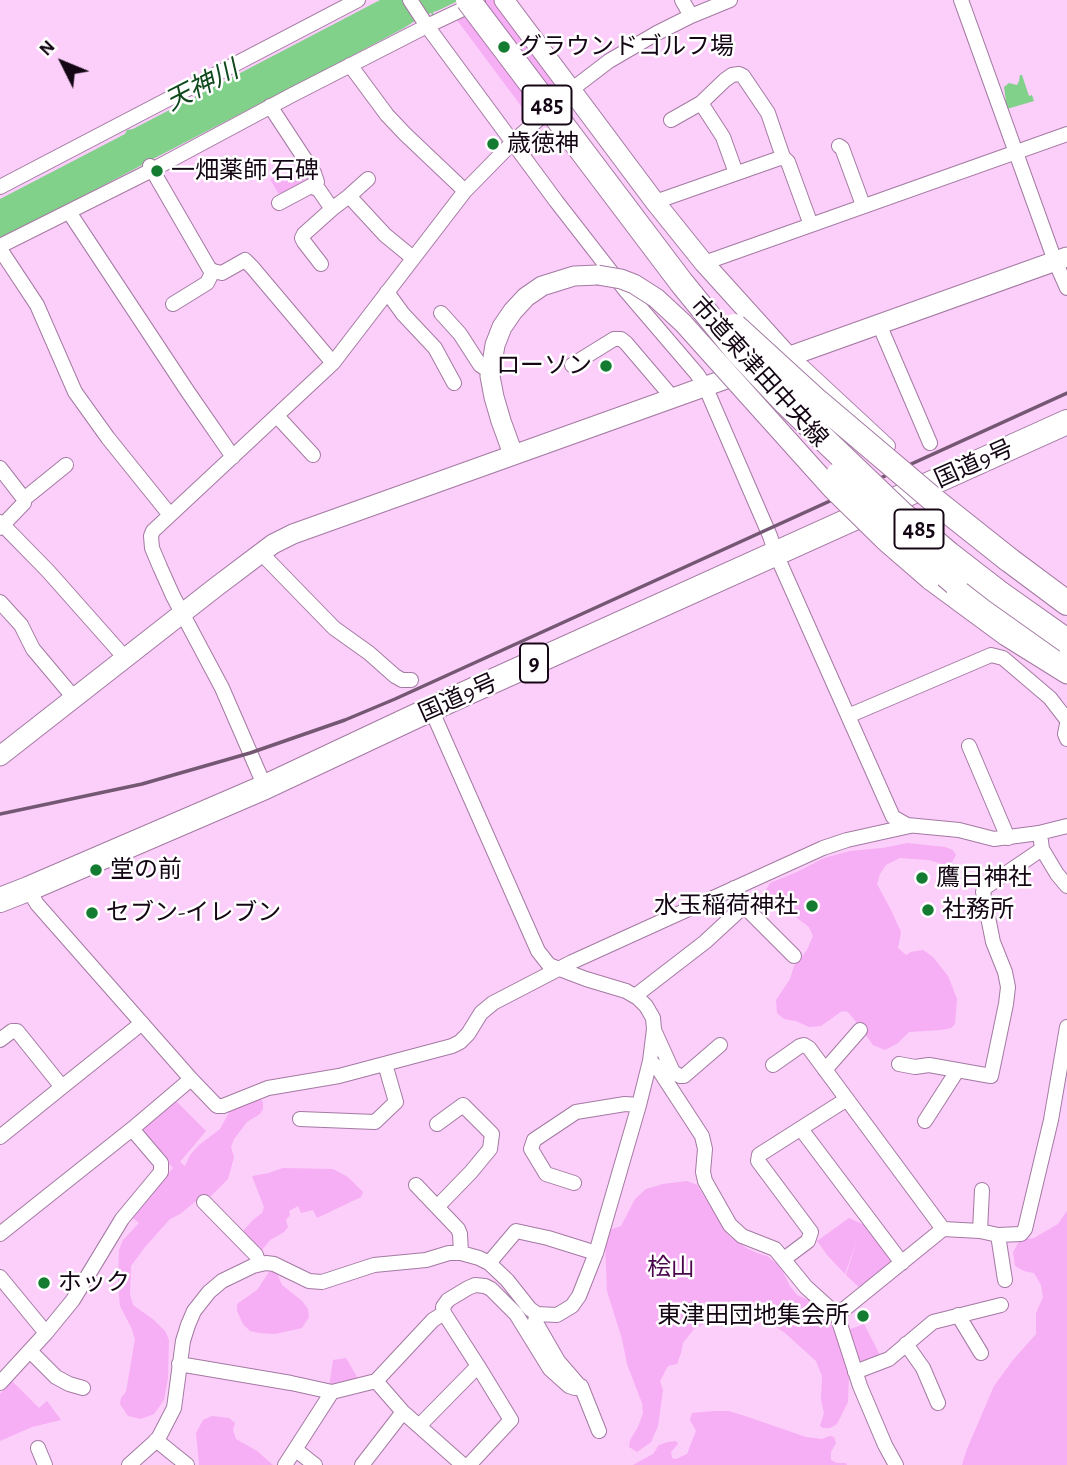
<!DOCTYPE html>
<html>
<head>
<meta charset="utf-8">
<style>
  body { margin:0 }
  #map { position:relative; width:1067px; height:1465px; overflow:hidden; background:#fccefa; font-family:"Alegreya Sans",sans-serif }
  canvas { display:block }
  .north { position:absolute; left:28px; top:28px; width:70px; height:70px; -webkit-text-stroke:5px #fff; paint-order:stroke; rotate:313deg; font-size:19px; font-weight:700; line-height:28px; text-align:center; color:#140614 }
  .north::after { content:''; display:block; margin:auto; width:24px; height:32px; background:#140614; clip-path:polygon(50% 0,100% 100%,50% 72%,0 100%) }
</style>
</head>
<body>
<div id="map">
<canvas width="1067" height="1465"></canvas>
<div class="north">N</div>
</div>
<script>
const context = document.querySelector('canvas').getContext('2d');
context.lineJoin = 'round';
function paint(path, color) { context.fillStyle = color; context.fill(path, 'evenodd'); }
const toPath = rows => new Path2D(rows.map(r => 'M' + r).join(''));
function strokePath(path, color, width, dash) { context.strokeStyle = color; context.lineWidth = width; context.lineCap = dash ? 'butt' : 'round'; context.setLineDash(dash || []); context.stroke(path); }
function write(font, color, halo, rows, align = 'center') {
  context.font = font + ' "Alegreya Sans","Noto Sans JP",sans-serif'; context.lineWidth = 5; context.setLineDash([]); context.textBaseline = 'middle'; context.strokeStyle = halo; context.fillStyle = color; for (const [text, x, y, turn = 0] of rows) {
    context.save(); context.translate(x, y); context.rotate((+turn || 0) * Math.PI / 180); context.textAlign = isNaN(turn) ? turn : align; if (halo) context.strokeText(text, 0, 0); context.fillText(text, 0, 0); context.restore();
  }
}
const green = toPath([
  [487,0,495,0,556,83,556,91,530,118,454,16],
  [309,172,310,179,284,194,278,193,270,179],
  [908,843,945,847,953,850,956,855,952,862,946,865,929,860,900,858,886,865,880,874,877,884,891,910,901,932,898,948,906,955,911,952,923,950,933,957,948,976,957,999,955,1024,951,1028,941,1030,909,1032,898,1043,885,1050,873,1045,857,1023,848,1012,842,1011,821,1026,809,1027,796,1021,784,1019,777,1013,776,1000,790,979,794,966,807,950,813,936,809,927,793,915,775,906,768,898,766,890,770,883,797,872,824,858,850,851,882,848],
  [174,1099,206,1131,180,1162,185,1166,190,1155,199,1145,220,1129,232,1107,260,1099,263,1102,263,1109,260,1114,247,1122,234,1139,231,1147,234,1157,228,1179,210,1197,196,1201,180,1214,170,1219,145,1247,131,1266,130,1294,133,1305,154,1320,165,1331,169,1340,168,1378,164,1400,154,1414,141,1419,128,1416,120,1404,121,1398,126,1392,135,1339,131,1327,120,1306,118,1283,119,1250,123,1240,139,1223,133,1218,173,1168,138,1130],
  [283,1168,333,1169,348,1177,363,1192,361,1197,317,1218,313,1210,301,1213,298,1206,289,1211,290,1215,286,1220,288,1227,284,1232,270,1240,262,1250,257,1252,243,1235,243,1231,253,1220,262,1213,264,1207,252,1176,269,1173],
  [687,1181,697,1185,730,1237,748,1249,757,1253,767,1256,776,1263,783,1272,790,1286,797,1295,813,1302,830,1320,846,1364,849,1376,848,1402,837,1424,830,1428,823,1428,820,1426,824,1413,821,1400,822,1376,816,1361,785,1333,770,1323,748,1314,734,1312,713,1319,694,1329,683,1343,681,1353,677,1364,668,1366,660,1381,663,1390,658,1426,651,1442,637,1452,629,1447,630,1440,638,1427,643,1413,642,1403,627,1364,622,1339,607,1291,605,1241,609,1230,621,1226,635,1199,646,1189,663,1184],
  [1067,1211,1067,1465,962,1465,967,1449,994,1386,1013,1360,1036,1334,1036,1313,1043,1297,1041,1285,1034,1273,1024,1271,1015,1266,1013,1252,1020,1240,1034,1238,1058,1224],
  [849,1218,862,1224,864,1220,893,1257,892,1264,860,1288,846,1275,857,1240,845,1274,828,1256,817,1241],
  [271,1269,276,1271,282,1285,302,1301,308,1309,309,1317,302,1328,275,1334,259,1333,250,1331,243,1324,237,1311,237,1304,257,1290],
  [864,1324,881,1357,867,1364,858,1359,848,1330],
  [346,1358,359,1380,329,1387,333,1360],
  [12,1381,39,1408,47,1401,61,1420,32,1427,0,1441,0,1394],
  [714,1411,728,1411,742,1415,806,1437,822,1439,830,1436,834,1437,836,1443,831,1452,831,1460,837,1463,846,1463,847,1465,633,1465,653,1454,659,1445,668,1442,676,1441,678,1444,671,1452,672,1458,676,1459,687,1454,696,1431,690,1420,692,1413],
  [212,1416,229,1418,235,1423,233,1430,236,1439,257,1451,273,1465,199,1465,196,1433,203,1420]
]);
const water = toPath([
  [380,0,460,0,437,11,433,12,434,16,433,17,431,13,418,19,404,28,344,60,151,160,146,166,142,165,0,240,0,199,125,134,127,130,133,129],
  [1020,75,1022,75,1029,96,1032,95,1034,101,1007,109,1004,87,1009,83,1017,85,1019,81]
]);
const street = toPath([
  [410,0,427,26,556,201,626,291,697,374,705,386,770,536,776,554,893,817,907,825,959,830,994,839,1039,833,1067,826],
  [682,0,691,16],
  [961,0,1055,261,1067,288],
  [350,65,387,115,405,134,465,191],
  [701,103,723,137,736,173],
  [270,106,314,173,317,182,315,187],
  [671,120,701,103,725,80,732,75,739,74,743,76,768,113,783,157,788,162,811,225],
  [839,146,842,148,863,205],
  [150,166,209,268,213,271,207,283,173,304],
  [0,187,358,0],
  [349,196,368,179],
  [655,202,783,157],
  [279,203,311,186,319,190,332,209,349,196,385,235,413,258],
  [69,212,188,392,233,457],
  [0,246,152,170,292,95,427,26,478,2],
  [0,249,37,305,75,392,108,438,170,515],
  [704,263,1067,134],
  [321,264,304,242,302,238,304,234,332,209],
  [213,271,222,273,245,260,252,267,333,363],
  [387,292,403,314,435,348,454,383],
  [441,313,460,334,480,365,486,369,490,369],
  [879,324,930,443],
  [790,355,888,446],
  [572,365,614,339,621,339,626,343,672,397],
  [277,416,313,455],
  [0,468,24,499,24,503,0,528],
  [24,499,66,465],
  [0,522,48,571,126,659],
  [261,553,334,628,369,653,395,676,402,680,411,680],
  [0,602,21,625,33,649,75,699],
  [848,716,991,655,1003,658,1050,698,1067,720],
  [1067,724,1065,734,1067,739],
  [969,746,1008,838],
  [265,787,222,688,173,596,160,567,152,548,151,536,153,531,333,363,465,191,513,142,571,90,609,61,657,33,691,16,730,0],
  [1041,841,1042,849,1057,874,1067,886],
  [734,888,744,906,794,956],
  [28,889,37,904,191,1079,217,1106,223,1106,268,1088,339,1076,452,1046,460,1042,468,1034,481,1013,493,1003,572,962,823,848,847,840,910,826],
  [635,996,705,942,744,906],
  [654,1030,673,1072,680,1076,684,1076,720,1045],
  [0,1040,12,1031,17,1031,62,1087,142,1023],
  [650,1061,657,1067,702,1136,705,1149,703,1172,705,1181,730,1225,742,1236,775,1249,806,1287,837,1315,943,1229,980,1231,998,1235,1021,1234,1025,1229,1051,1120,1067,1027],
  [899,1064,915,1067,929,1065,991,1076,1006,1004,1008,987,1005,972,993,942,983,892,986,887,1042,849],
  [773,1065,800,1046,804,1045,809,1048,943,1229],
  [825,1070,860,1030],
  [300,1119,375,1122,396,1102,385,1064],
  [925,1121,957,1071],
  [437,1124,463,1105,492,1134,490,1149,471,1172,438,1206],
  [801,1129,902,1263],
  [0,1137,62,1087],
  [574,1183,546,1174,531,1149,534,1140,576,1112,625,1104,639,1105],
  [416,1185,458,1229,460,1234,461,1253],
  [204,1202,256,1255,259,1264],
  [980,1231,982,1190],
  [0,1234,132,1129,191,1079],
  [998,1235,1005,1280],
  [784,1259,808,1241,811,1232,758,1161,759,1155,847,1099],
  [489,1263,516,1231,548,1238,596,1253],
  [0,1277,46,1333],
  [537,1314,535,1321,558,1361,577,1383],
  [837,1315,860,1386,885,1445,896,1465],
  [958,1315,981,1353],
  [906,1344,923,1368,938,1403],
  [30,1351,56,1377,69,1384,83,1388],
  [179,1364,291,1383,332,1392,376,1381,403,1412,463,1465],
  [478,1366,444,1313,443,1307,448,1300,468,1288,475,1285,485,1286,491,1289,516,1314,550,1369,569,1386,575,1388,581,1386,599,1431],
  [855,1372,889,1359,933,1322,1001,1305],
  [376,1381,433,1320,444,1313],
  [0,1383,46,1333,73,1300,122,1219,161,1172,161,1163,132,1129],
  [419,1426,478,1366,511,1420,469,1465],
  [156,1440,187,1465],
  [38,1448,45,1465],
  [296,1450,315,1465],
  [129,1465,158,1439,174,1408,183,1341,188,1325,194,1311,209,1292,222,1281,253,1266,266,1263,274,1264,309,1281,322,1282,374,1265,426,1260,449,1253,461,1253,479,1258,489,1263,507,1280,530,1309,537,1314,557,1315,572,1306,579,1296,596,1253,639,1105,650,1061,654,1029,653,1018,646,1006,638,998,626,991,586,979,549,965,538,951,431,709],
  [285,1465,332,1392],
  [362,1465,403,1412]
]);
const secondary = toPath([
  [504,0,655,202,704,263,788,356],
  [513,454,501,421,494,397,490,376,495,345,502,327,513,311,526,297,542,286,574,276,598,275],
  [930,580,1006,636,1067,674],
  [0,756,216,587,273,544,293,534,1067,257]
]);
const highway = toPath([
  [1008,559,1067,603],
  [955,583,1000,617,1025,633,1067,654],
  [0,900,28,889,265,787,431,709,1067,422]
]);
const rail = toPath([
  [0,814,142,784,250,753,345,720,395,699,1067,393]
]);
const secondaryBridge = toPath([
  [598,275,621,279,634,284,656,298,683,323,832,489,885,541,930,580]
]);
const highwayBridge = toPath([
  [468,0,681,282,737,351,785,402,901,513,949,554,998,592,1067,641],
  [735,326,817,401,935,501,1008,559],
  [838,475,867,506,893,530,955,583]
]);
const markers = [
  [504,47,7,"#137c31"],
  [493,144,7,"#137c31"],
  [157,171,7,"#137c31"],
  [606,366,7,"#137c31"],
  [96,870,7,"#137c31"],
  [922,878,7,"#137c31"],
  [812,906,7,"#137c31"],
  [928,910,7,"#137c31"],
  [92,913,7,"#137c31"],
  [44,1283,7,"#137c31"],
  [863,1316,7,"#137c31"]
];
const shields = [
  [547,105,49],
  [919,529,49],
  [534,663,28]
];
const shieldNames = [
  ["485",547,105],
  ["485",919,529],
  ["9",534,663]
];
const poiNames = [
  ["グラウンドゴルフ場",518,47],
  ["歳徳神",507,144],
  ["一畑薬師 石碑",171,171],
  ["ローソン",592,366,"right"],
  ["堂の前",110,870],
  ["鷹日神社",936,878],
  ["水玉稲荷神社",798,906,"right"],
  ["社務所",942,910],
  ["セブン-イレブン",106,913],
  ["ホック",58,1283],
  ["東津田団地集会所",849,1316,"right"]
];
const streetNames = [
  ["市道東津田中央線",759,372,48],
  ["国道9号",974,464,-24],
  ["国道9号",458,698,-24]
];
const parkNames = [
  ["桧山",671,1268]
];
const waterNames = [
  ["天神川",202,86,-27]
];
paint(green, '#f6aef4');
paint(water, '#81d18b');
strokePath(street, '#a37aa2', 16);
strokePath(secondary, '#a37aa2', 21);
strokePath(highway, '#a37aa2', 26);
strokePath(street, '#fff', 14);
strokePath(secondary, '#fff', 19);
strokePath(highway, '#fff', 24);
strokePath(rail, '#745873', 3.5);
strokePath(secondaryBridge, '#a37aa2', 21, []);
strokePath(highwayBridge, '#a37aa2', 26, []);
strokePath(secondaryBridge, '#fff', 19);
strokePath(highwayBridge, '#fff', 24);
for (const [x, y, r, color] of markers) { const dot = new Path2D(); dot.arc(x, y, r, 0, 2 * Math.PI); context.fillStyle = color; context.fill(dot); strokePath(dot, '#fff', 2.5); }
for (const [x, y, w] of shields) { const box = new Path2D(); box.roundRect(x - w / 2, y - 19.5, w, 39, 5); context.fillStyle = '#fff'; context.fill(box); strokePath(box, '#140614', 2); }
write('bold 23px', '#140614', null, shieldNames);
write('24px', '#140614', '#fff', poiNames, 'left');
write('24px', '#140614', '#fff', streetNames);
write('24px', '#49064b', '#fff', parkNames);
write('italic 26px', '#0e481c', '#fff', waterNames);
</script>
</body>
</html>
